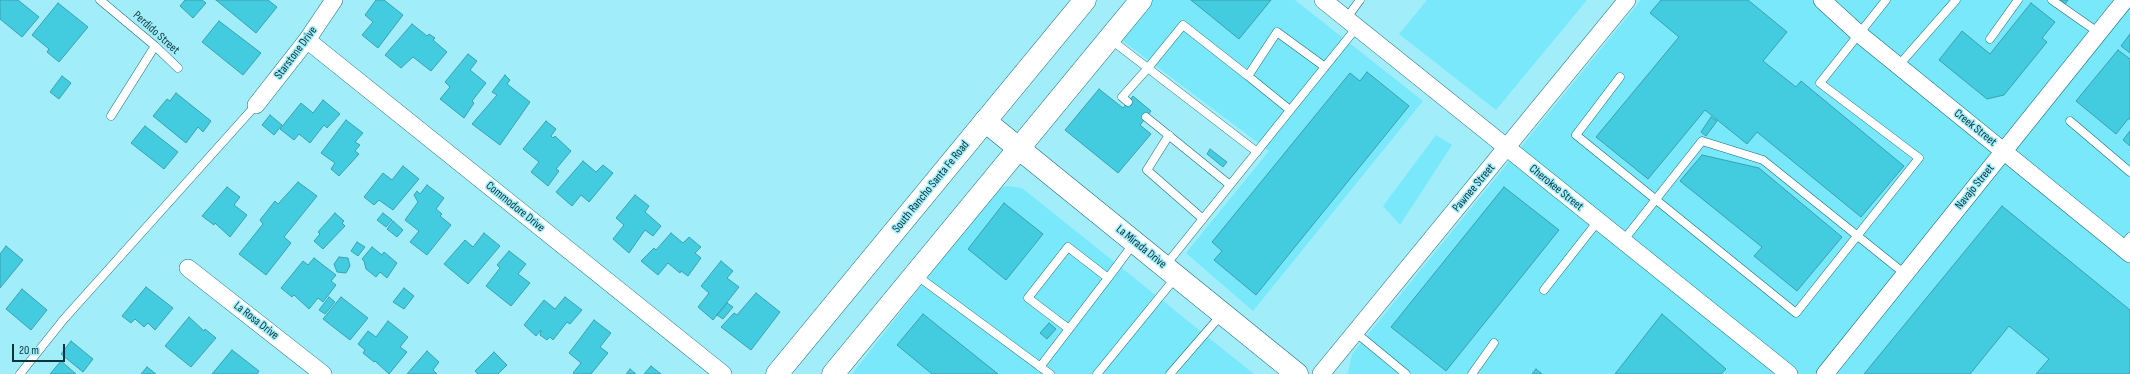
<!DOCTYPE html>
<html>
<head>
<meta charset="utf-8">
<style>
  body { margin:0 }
  #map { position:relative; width:2130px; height:374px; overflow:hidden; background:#a2edfa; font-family:"Sofia Sans Condensed",sans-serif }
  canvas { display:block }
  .scale { position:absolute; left:12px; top:344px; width:53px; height:18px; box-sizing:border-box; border:2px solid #07353b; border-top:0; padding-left:5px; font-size:12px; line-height:14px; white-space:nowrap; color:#07353b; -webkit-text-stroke:3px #a2edfa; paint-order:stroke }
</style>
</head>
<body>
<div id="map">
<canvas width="2130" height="374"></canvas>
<div class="scale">20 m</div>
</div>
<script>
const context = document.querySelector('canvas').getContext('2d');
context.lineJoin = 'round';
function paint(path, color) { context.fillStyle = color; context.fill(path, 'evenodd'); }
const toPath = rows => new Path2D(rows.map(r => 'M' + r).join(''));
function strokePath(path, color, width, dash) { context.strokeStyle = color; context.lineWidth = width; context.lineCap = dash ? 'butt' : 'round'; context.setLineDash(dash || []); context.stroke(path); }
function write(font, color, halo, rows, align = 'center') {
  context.font = font + ' "Sofia Sans Condensed",sans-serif'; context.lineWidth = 3; context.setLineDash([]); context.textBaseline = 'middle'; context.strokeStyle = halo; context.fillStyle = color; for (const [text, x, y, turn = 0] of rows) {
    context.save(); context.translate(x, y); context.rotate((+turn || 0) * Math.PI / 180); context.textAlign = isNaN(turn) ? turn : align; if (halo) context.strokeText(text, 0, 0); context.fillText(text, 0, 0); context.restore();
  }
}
const built = toPath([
  [1151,0,1295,0,1423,101,1253,311,1186,253,1269,151,1119,38],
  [1427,0,1587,0,1496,110,1399,34],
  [1641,0,2130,0,2130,374,1349,374,1348,373,1352,354],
  [1436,135,1452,145,1400,225,1383,206],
  [1006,186,1022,188,1254,374,852,374,997,189]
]);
const building = toPath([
  [0,0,18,0,39,17,22,37,0,19,0,0],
  [185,0,202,0,206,3,193,18,180,6,185,0],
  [216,0,268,0,277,7,256,33,216,0],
  [376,0,384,0,403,15,378,48,362,35,373,22,365,15,376,0],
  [1191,0,1271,0,1239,39,1191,0],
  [1661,0,1748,0,1787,32,1763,61,1796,87,1801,81,1904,166,1861,217,1757,132,1747,144,1705,110,1648,179,1596,137,1679,37,1650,13,1661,0],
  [2060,0,2068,0,2065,4,2060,0],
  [58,3,88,27,59,62,47,52,49,49,32,35,58,3],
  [2031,3,2055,22,2042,38,2047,42,2004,95,1987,99,1939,60,1962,31,1990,54,2031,3],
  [219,21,261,53,243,75,202,42,219,21],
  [412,24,427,36,429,34,435,38,433,40,447,52,431,71,413,57,401,68,385,55,412,24],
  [2130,34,2130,53,2121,46,2130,34],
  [2118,50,2130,59,2130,119,2128,119,2116,134,2076,101,2118,50],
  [468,54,477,61,470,70,486,83,472,101,474,103,464,118,440,99,450,87,445,82,468,54],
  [1367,72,1409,106,1256,295,1214,260,1222,251,1212,242,1350,73,1360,81,1367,72],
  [505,75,510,80,507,84,530,102,500,145,472,124,497,95,492,92,505,75],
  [62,76,71,83,59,99,50,92,62,76],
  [1099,89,1123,108,1133,96,1151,111,1140,125,1151,134,1118,173,1065,130,1099,89],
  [176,93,211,121,203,132,198,127,186,143,153,116,167,99,170,101,176,93],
  [323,100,340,114,327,128,324,125,310,143,299,134,294,140,280,129,301,103,313,113,323,100],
  [270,115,282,125,274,135,262,125,270,115],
  [1711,117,1717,121,1706,136,1701,132,1711,117],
  [346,120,363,133,355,142,360,145,355,151,359,154,339,176,331,169,335,163,321,153,346,120],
  [546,121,556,129,551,136,553,138,555,136,571,151,556,169,559,171,548,186,531,172,539,162,523,149,546,121],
  [145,126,178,152,164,169,131,143,145,126],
  [2130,131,2130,146,2123,140,2130,131],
  [1210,149,1227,162,1223,167,1207,154,1210,149],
  [1702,155,1759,168,1842,237,1797,291,1754,256,1762,247,1680,181,1702,155],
  [583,161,596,172,603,165,613,173,589,202,581,195,572,206,556,192,583,161],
  [403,166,419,179,393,210,379,200,374,205,364,197,383,173,392,180,403,166],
  [298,182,317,196,284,237,291,243,266,275,239,254,263,224,260,220,275,201,278,204,298,182],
  [427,185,444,198,436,209,442,214,440,216,451,225,427,255,410,242,419,231,405,220,418,202,414,195,417,191,420,194,427,185],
  [227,187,240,197,234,205,247,215,230,237,215,223,214,225,202,216,227,187],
  [1504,187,1559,230,1446,371,1391,327,1504,187],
  [635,195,649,206,645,212,661,226,653,236,645,230,629,253,613,239,624,225,616,218,635,195],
  [1004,203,1043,234,1006,280,968,249,1004,203],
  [2002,206,2130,310,2130,374,2036,374,2049,359,2009,326,1970,374,1864,374,2002,206],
  [335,213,344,221,342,223,345,226,323,249,314,241,320,234,318,232,335,213],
  [383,213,392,220,386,227,377,220,383,213],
  [393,221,403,230,397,237,387,229,393,221],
  [484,233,500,246,468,284,444,264,465,240,473,247,484,233],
  [671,233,683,243,689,237,701,247,695,253,701,258,688,276,681,271,680,273,668,263,658,275,641,261,654,248,656,250,671,233],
  [357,242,365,247,358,256,351,251,357,242],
  [6,246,23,260,0,288,0,254,6,246],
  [372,247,382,255,384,252,397,263,387,278,380,272,376,277,366,269,364,261,362,259,372,247],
  [509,251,526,264,518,274,530,283,511,306,486,286,500,268,497,265,509,251],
  [339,257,348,258,350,266,346,273,337,272,334,264,339,257],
  [314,258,336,275,331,281,336,285,323,302,318,298,309,309,294,295,292,297,281,288,303,261,308,265,314,258],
  [721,261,733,271,727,278,739,287,713,320,698,307,709,293,701,286,721,261],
  [146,287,173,308,155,330,148,323,144,327,135,319,131,323,122,316,146,287],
  [404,288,414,296,404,309,393,302,404,288],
  [22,289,47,310,31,330,6,309,22,289],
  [756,293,780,312,751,350,721,327,734,313,737,315,756,293],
  [329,297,335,302,325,314,319,310,329,297],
  [341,297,368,318,350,340,323,319,341,297],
  [565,297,582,310,570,324,567,322,553,340,550,337,547,340,540,335,541,330,536,336,524,325,544,300,555,309,565,297],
  [727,303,733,307,723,319,717,315,727,303],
  [923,314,998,374,932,374,897,345,923,314],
  [1662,314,1726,369,1721,374,1615,374,1662,314],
  [189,317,204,331,205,329,216,338,191,367,165,346,189,317],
  [594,320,611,333,600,347,608,353,591,374,575,374,573,373,581,363,569,353,594,320],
  [388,321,408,337,400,347,407,352,389,374,375,361,374,362,363,353,365,350,358,344,368,331,376,337,388,321],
  [1049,323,1056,329,1047,339,1040,333,1049,323],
  [71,341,93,359,83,372,61,354,71,341],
  [232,350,259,371,257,374,212,374,232,350],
  [427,351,439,362,433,370,437,374,407,374,427,351],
  [494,352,507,365,498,374,478,374,475,371,494,352],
  [61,361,76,374,50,374,61,361],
  [651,366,661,374,644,374,651,366],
  [147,367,156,374,141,374,147,367],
  [630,369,636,374,626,374,630,369],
  [1536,369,1542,374,1532,374,1536,369]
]);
const lane = toPath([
  [100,0,155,46,178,68],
  [2052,0,2099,33],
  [1346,19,1360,0],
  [1110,39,1257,152],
  [1990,39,2018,0],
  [1899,65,1956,0],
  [1248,76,1290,110],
  [1620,77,1576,135,1796,313,1919,158,1820,83,1886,0],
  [1128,102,1122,97,1148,68,1183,25,1248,76,1277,32,1325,67],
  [111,116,155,46],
  [1146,117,1230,185],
  [2070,121,2130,172],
  [1169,135,1147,170,1203,219],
  [1623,241,1702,141,1763,160,1905,274],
  [2122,247,2130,237],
  [1165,266,1357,27],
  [916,275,1050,374],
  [1108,278,1134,243],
  [1544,290,1598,221],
  [1355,332,1406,374],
  [1040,367,1108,278,1068,247,1028,298,1069,329],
  [20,374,64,319,256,105],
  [1097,374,1176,277],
  [1170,374,1222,314],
  [1472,374,1494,343]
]);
const street = toPath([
  [1323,0,1789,374],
  [1822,0,1858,33,2130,254],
  [307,40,723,374],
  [256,105,307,40,334,0],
  [188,268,323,374],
  [1321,374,1627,0],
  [1825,374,2125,0]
]);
const secondary = toPath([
  [985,121,1297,374]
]);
const primary = toPath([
  [777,374,1085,0],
  [833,374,1141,0]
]);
const streetNames = [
  ["Perdido Street",156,33,42],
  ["Starstone Drive",296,53,-53],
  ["Creek Street",1975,128,39],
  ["South Rancho Santa Fe Road",931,187,-51],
  ["Navajo Street",1975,187,-51],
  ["Pawnee Street",1474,188,-50],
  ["Cherokee Street",1556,188,39],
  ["Commodore Drive",515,207,39],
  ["La Mirada Drive",1141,247,39],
  ["La Rosa Drive",256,321,38]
];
paint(built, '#78e8fa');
paint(building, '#43cbdf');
strokePath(building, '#3aa1b0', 1);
strokePath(lane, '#196b77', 9);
strokePath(street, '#196b77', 18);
strokePath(secondary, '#196b77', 23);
strokePath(primary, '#196b77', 23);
strokePath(lane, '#fff', 8);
strokePath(street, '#fff', 17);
strokePath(secondary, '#fff', 22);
strokePath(primary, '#fff', 22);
write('12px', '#07353b', '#a2edfa', streetNames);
</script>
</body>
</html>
